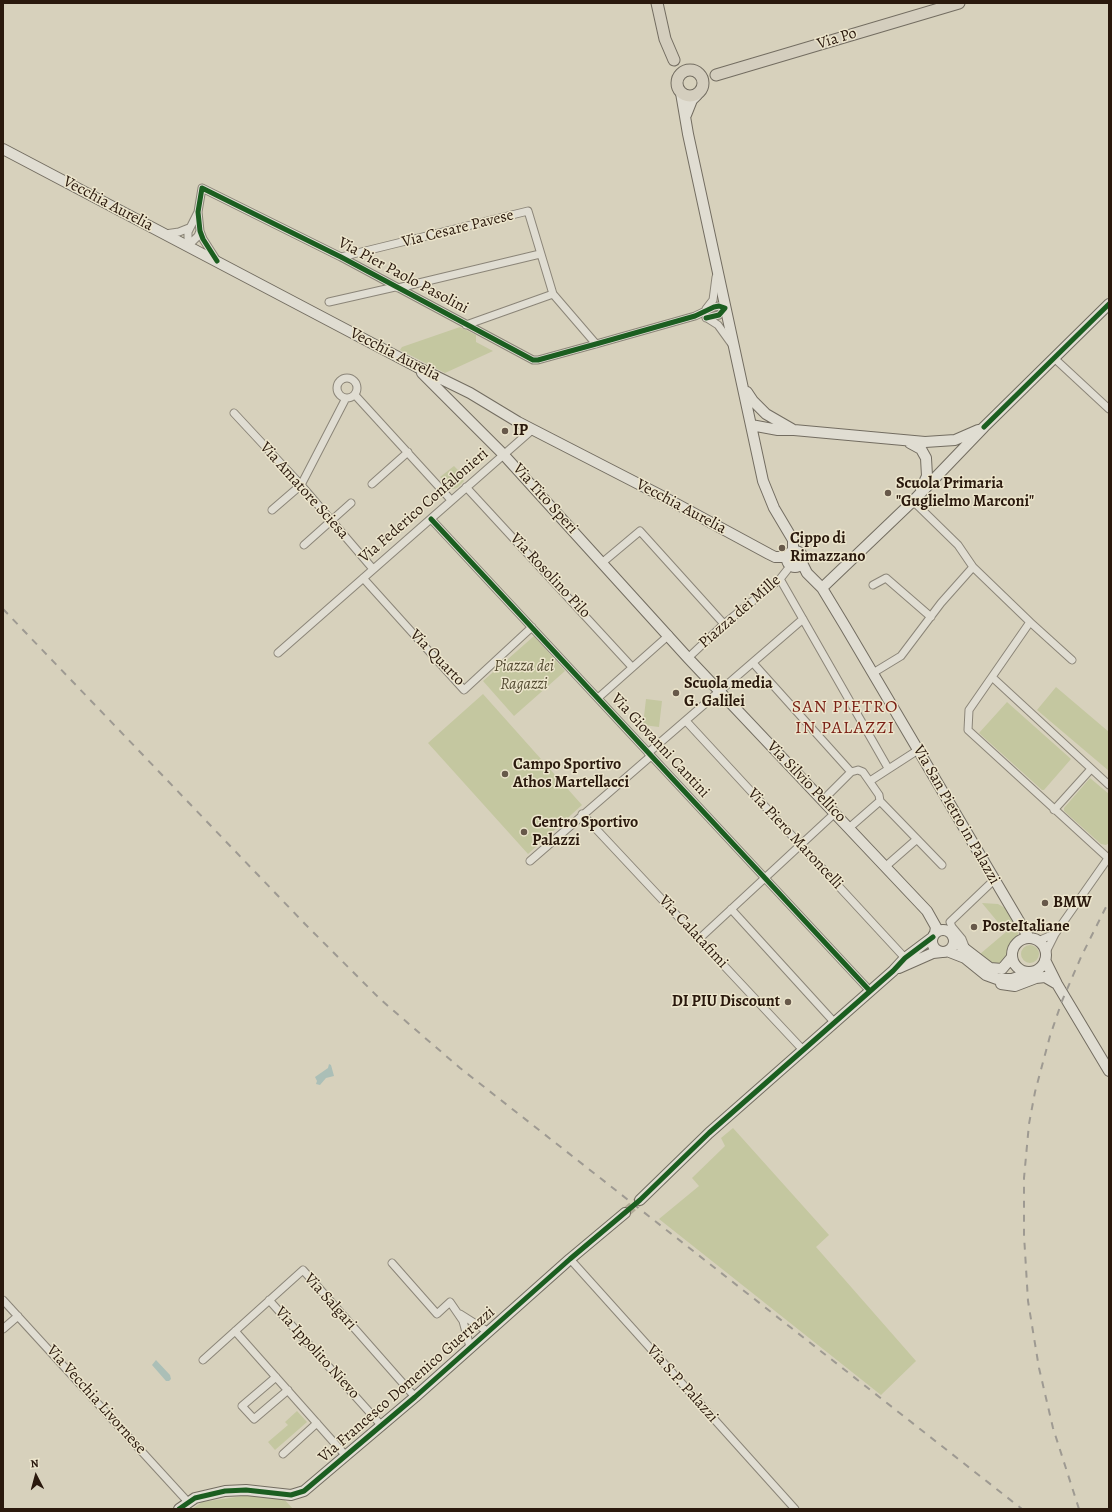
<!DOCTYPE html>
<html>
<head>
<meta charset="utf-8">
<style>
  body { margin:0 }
  #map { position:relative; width:1112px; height:1512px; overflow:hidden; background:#d7d1bc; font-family:Alegreya,serif }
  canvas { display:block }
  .frame { position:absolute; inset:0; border:4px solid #2a190d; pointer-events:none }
  .north { position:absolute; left:16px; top:1456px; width:40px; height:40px; -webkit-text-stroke:3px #ece5cc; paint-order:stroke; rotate:354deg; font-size:11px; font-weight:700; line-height:16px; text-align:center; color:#2a190d }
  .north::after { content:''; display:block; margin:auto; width:14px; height:18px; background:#2a190d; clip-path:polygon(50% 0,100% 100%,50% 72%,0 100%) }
</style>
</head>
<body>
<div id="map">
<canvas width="1112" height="1512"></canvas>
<div class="frame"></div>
<div class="north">N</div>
</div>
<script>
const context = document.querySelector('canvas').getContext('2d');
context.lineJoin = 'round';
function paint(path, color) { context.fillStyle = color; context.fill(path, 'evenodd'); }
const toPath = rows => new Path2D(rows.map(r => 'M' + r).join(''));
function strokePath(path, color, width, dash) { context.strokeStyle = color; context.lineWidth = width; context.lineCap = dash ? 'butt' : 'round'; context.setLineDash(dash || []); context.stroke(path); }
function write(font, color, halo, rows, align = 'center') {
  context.font = font + ' Alegreya,serif'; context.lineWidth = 3; context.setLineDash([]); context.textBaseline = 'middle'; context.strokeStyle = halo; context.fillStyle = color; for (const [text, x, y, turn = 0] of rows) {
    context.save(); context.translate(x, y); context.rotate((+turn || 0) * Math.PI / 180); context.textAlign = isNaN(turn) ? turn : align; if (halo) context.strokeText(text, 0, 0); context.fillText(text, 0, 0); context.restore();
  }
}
const green = toPath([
  [460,327,476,335,476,342,493,351,445,373,400,350,402,347],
  [454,466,463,475,461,477,464,481,457,488,452,489,440,477],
  [534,636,565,671,514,716,483,681],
  [1056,687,1109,732,1109,771,1037,710],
  [483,694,582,805,528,854,428,743],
  [646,699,662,701,659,727,643,725],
  [1007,702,1071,759,1044,790,1042,790,979,733],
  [1090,778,1109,794,1109,843,1106,845,1101,844,1064,811,1064,808],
  [982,903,998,904,1005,908,1019,928,1018,935,1011,943,1003,964,993,967,980,954,1006,932],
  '1021 954a9 9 0 1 1 18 0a9 9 0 1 1-18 0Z',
  [733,1128,829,1235,816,1247,916,1361,881,1395,659,1219,699,1186,692,1178,725,1146,721,1138],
  [297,1411,307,1422,275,1450,268,1442,288,1425,285,1422],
  [250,1495,284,1499,293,1509,192,1509,202,1502]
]);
const water = toPath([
  [329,1064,331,1065,334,1076,326,1078,320,1085,316,1084,317,1081,315,1077,328,1068],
  [156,1360,170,1375,171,1379,169,1381,166,1381,152,1365]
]);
const secondaryTunnel = toPath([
  [625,1213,640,1200]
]);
const street = toPath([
  [165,234,179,232,189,228],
  [188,246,188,232,198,212],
  [188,246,198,236,200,231],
  [341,257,528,211,553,294,596,344],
  [217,261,203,239,200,231,198,212,202,188,341,257,533,360,538,360,596,344,695,316,714,307,719,306,725,308,719,315,706,318],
  [398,288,540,254],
  [329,302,395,287],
  [706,309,713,300,716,277],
  [707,318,718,325,731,343],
  [466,325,553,294],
  [1054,358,1109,409],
  '337 388a10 10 0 1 1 20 0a10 10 0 1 1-20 0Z',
  [355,395,451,500],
  [234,413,301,485,373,569],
  [372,484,408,452],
  [466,487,632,667],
  [913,501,958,545,973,567,1030,622,969,710,968,730,1108,858],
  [272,510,301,485,346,398],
  [431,519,870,991],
  [304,545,351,503],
  [603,562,640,531,724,624],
  [363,578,464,690,532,627],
  [780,579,888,768],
  [873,585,886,578,931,617],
  [1030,622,1072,660],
  [278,653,533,429],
  [688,658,724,624,780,579,791,565],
  [753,663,851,772],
  [873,673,901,656,941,603,973,567],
  [992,677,1109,785],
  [598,698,669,635],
  [686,721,905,958],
  [648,753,803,619],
  [870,781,918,750],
  [823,800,851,772,858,770,863,772,879,795,880,801,849,828],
  [880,801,942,865],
  [1054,810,1091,769],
  [582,814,803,1050],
  [530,861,651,756],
  [885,867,917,839],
  [731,909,834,1022],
  [699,939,835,813],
  [1038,941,1054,934],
  [966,949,962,939,952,927,950,922,994,880],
  [1046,952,1055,934,1109,857],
  [570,1259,795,1509],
  [392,1263,437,1314,450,1302,463,1321,470,1347],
  [3,1300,188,1502],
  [269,1300,381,1425],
  [460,1314,487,1331],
  [3,1329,18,1316],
  [235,1331,346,1456],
  [203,1360,303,1270,415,1397],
  [276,1377,242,1406,254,1419,288,1390],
  [283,1454,317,1423]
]);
const secondary = toPath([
  [681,93,688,134,763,481,774,508,793,540,793,551],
  [686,115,692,100,697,95],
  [3,149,417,367,470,393,518,422,660,495,769,554,775,557,787,557],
  [422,373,503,454,688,658,927,911,936,927,935,933],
  [747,392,753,401,766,414,792,429],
  [751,425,778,430,794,430,925,442,955,440,978,430],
  [910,443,921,449,926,458,927,476,921,489],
  '787 559a8 8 0 1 1 16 0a8 8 0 1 1-16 0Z',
  [802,563,807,573,822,588,845,626,1029,938],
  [822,588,913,501,984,427,1109,304],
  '932 941a11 11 0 1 1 22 0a11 11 0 1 1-22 0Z',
  [953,937,960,945,990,968,1002,969,1012,957],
  '1012 955a17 17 0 1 1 34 0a17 17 0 1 1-34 0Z',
  [947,951,965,958,986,975,997,979,1012,979,1021,976,1026,972],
  [1045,960,1057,984,1109,1071],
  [899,968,933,953,942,952],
  [1001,984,1015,986,1036,978,1045,977,1057,984],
  [640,1200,709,1133,893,971,905,958,933,937],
  [179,1509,195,1498,225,1491,246,1490,291,1495,304,1491,415,1397,570,1259,625,1213]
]);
const primary = toPath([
  [657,3,665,39,674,60],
  '677 83a13 13 0 1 1 26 0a13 13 0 1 1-26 0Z',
  [716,75,959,3]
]);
const rail = toPath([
  [3,609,305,924,380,999,460,1068,1022,1509],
  [1079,1509,1053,1428,1039,1368,1028,1301,1024,1235,1024,1178,1029,1124,1035,1092,1050,1036,1062,1001,1081,957,1109,901]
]);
const cycleway = toPath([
  [217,261,203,239,200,231,198,212,202,188,341,257,533,360,538,360,596,344,695,316,714,307,719,306,725,308,719,315,706,318],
  [984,427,1109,304],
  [431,519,870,991],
  [179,1509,195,1498,225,1491,246,1490,291,1495,304,1491,415,1397,570,1259,640,1200,709,1133,893,971,905,958,933,937]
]);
const markers = [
  [505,431,4,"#67594a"],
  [888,493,4,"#67594a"],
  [782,548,4,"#67594a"],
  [676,693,4,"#67594a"],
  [505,774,4,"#67594a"],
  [524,832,4,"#67594a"],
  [1045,903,4,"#67594a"],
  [974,927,4,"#67594a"],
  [788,1002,4,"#67594a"]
];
const streetNames = [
  ["Via Po",837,39,-17],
  ["Vecchia Aurelia",108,204,28],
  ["Via Cesare Pavese",458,229,-14],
  ["Via Pier Paolo Pasolini",403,276,28],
  ["Vecchia Aurelia",395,355,27],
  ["Via Amatore Sciesa",304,491,48],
  ["Via Tito Speri",545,499,48],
  ["Via Federico Confalonieri",424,506,-41],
  ["Vecchia Aurelia",681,507,28],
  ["Via Rosolino Pilo",550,576,47],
  ["Piazza dei Mille",740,612,-41],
  ["Via Quarto",437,658,46],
  ["Via Giovanni Cantini",660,746,47],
  ["Via Silvio Pellico",806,782,46],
  ["Via San Pietro in Palazzi",956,815,60],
  ["Via Piero Maroncelli",795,839,47],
  ["Via Calatafimi",693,932,47],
  ["Via Salgari",330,1302,48],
  ["Via Ippolito Nievo",317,1353,48],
  ["Via S.P. Palazzi",682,1384,48],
  ["Via Francesco Domenico Guerrazzi",407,1385,-41],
  ["Via Vecchia Livornese",96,1400,48]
];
const poiNames = [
  ["IP",513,431],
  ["Scuola Primaria",896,484],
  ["\"Guglielmo Marconi\"",896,502],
  ["Cippo di",790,539],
  ["Rimazzano",790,557],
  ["Scuola media",684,684],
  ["G. Galilei",684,702],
  ["Campo Sportivo",513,765],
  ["Athos Martellacci",513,783],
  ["Centro Sportivo",532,823],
  ["Palazzi",532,841],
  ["BMW",1053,903],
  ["PosteItaliane",982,927],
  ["DI PIU Discount",780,1002,"right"]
];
const parkNames = [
  ["Piazza dei",524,667],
  ["Ragazzi",524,685]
];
const quarterNames = [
  ["SAN PIETRO",845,708],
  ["IN PALAZZI",845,729]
];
paint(green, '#c4c7a0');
paint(water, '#abbfb7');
strokePath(secondaryTunnel, '#b4ac99', 10, [10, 5]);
strokePath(street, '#8b8578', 9);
strokePath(secondary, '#736d61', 12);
strokePath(primary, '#736d61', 13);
strokePath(street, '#e0ddd2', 7);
strokePath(secondary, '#e0ddd2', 10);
strokePath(primary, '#d4cebe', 11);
strokePath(rail, '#9e9a92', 2, [7, 7]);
strokePath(cycleway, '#1b5e20', 5);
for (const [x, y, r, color] of markers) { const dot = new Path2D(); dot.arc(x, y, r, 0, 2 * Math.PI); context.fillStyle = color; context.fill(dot); strokePath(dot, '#ece5cc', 1.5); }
write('16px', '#2a190d', '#ece5cc', streetNames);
write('bold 16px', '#2a190d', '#ece5cc', poiNames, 'left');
write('italic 16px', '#544b32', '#ece5cc', parkNames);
context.letterSpacing = '1px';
write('18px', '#7a1f14', '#ece5cc', quarterNames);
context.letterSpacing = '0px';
</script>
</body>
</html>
